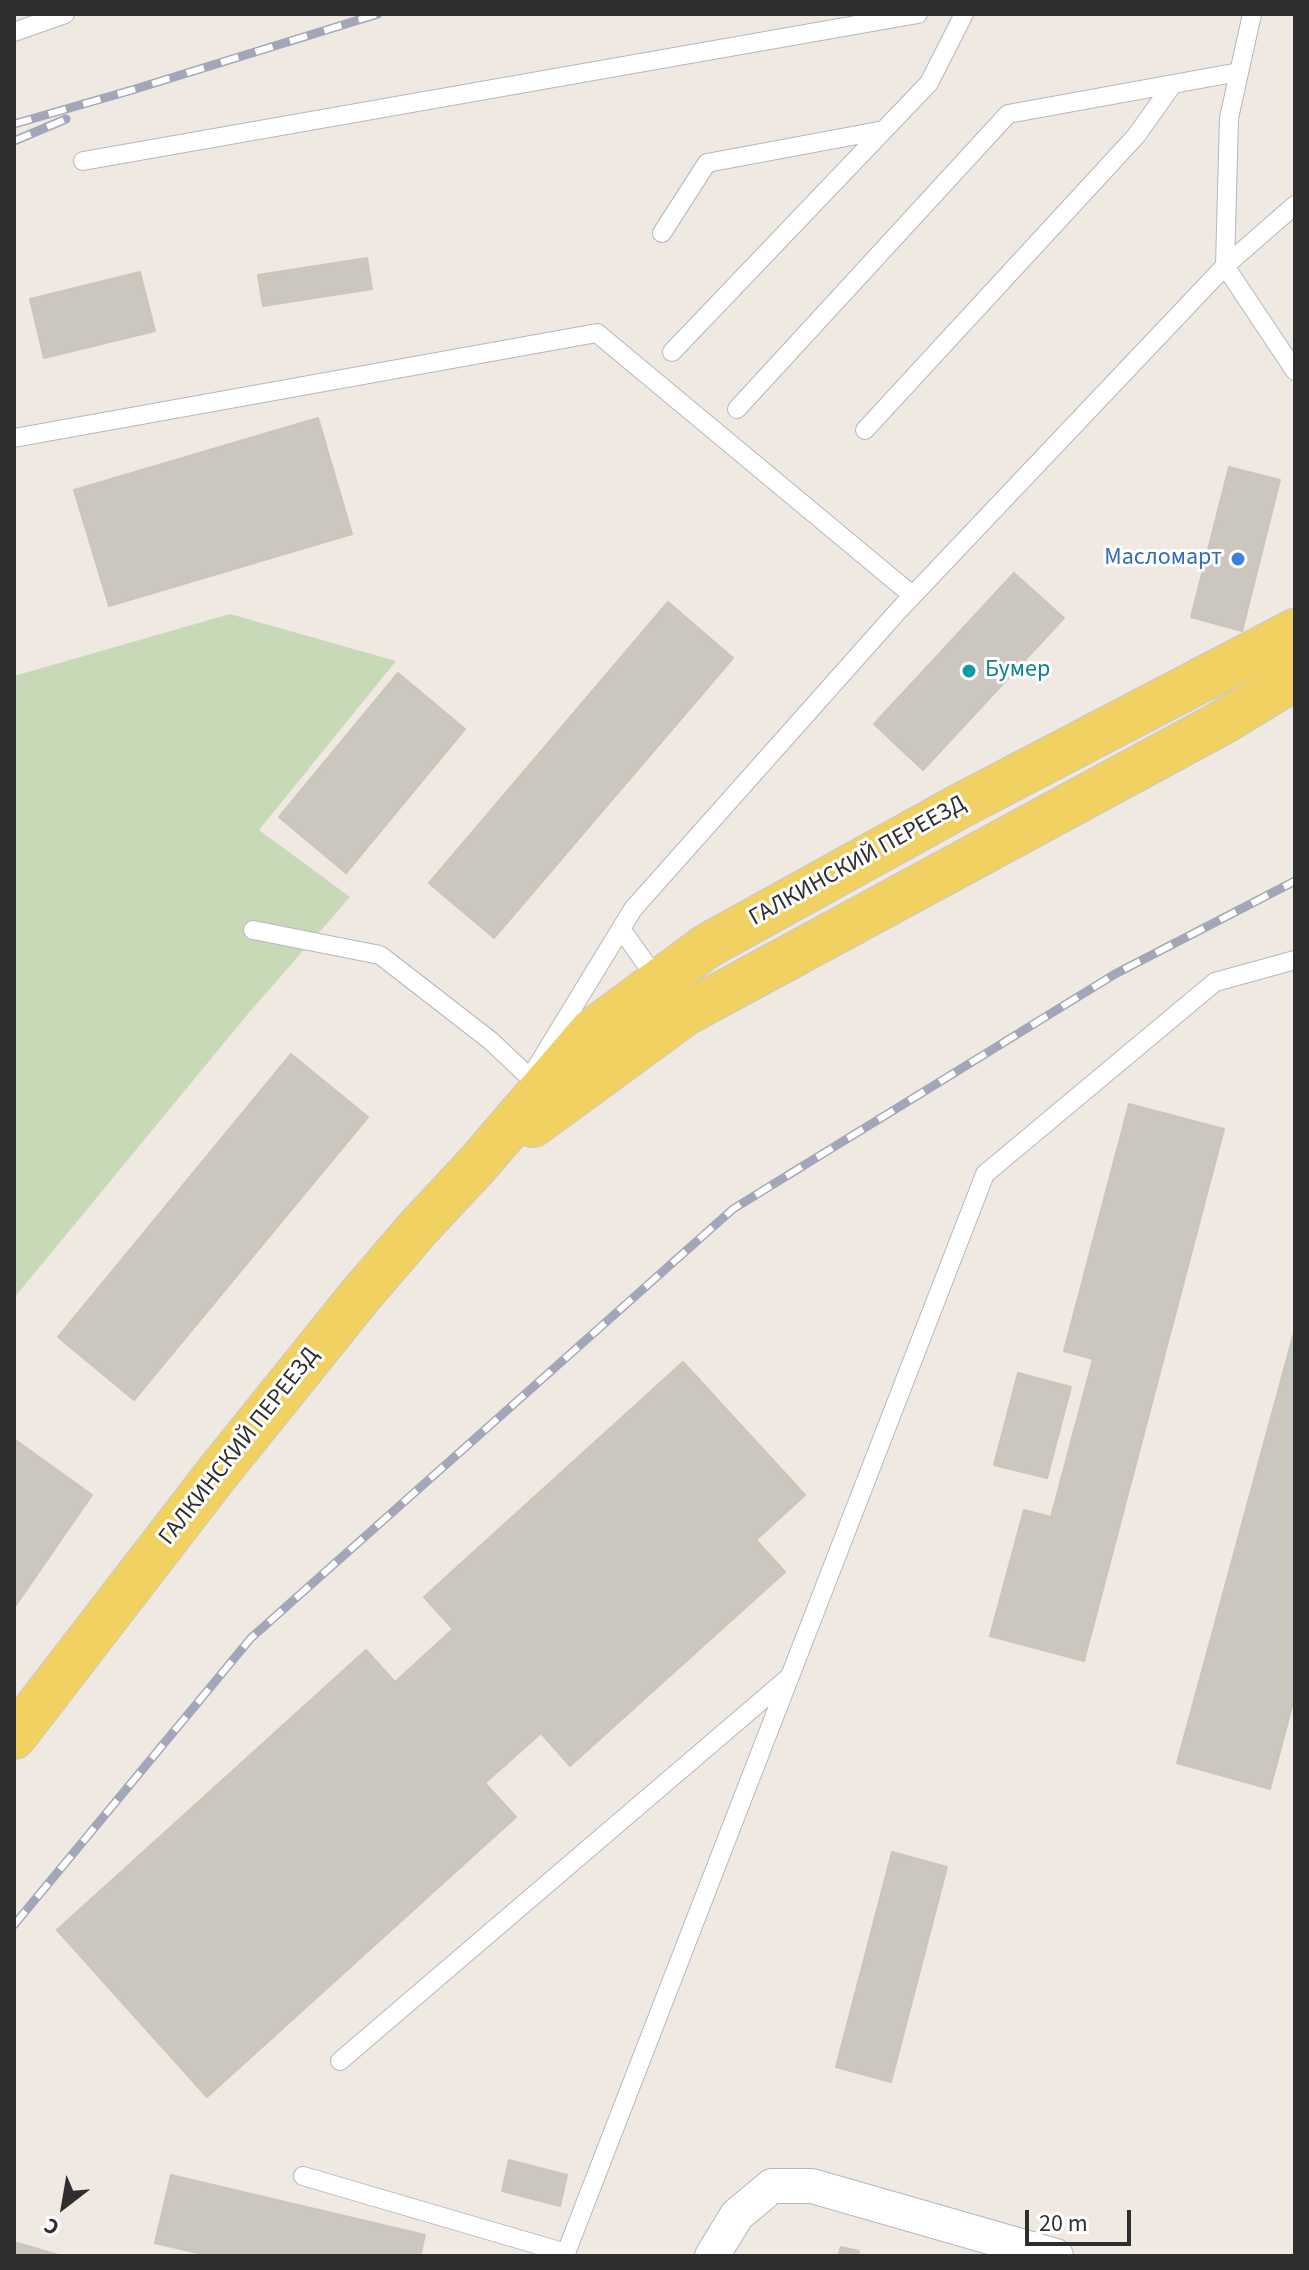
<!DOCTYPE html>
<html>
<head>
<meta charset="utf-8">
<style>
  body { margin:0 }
  #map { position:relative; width:1309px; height:2270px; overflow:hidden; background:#efe9e1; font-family:"Source Sans 3",sans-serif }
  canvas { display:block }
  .frame { position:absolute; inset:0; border:16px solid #2e2e2e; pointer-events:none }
  .north { position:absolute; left:24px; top:2166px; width:80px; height:80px; -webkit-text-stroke:6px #fff; paint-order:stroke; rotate:211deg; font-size:22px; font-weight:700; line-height:32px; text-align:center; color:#2e2e2e }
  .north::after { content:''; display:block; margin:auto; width:28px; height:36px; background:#2e2e2e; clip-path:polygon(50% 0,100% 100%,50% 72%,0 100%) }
  .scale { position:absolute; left:1025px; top:2210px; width:106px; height:36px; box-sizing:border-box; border:4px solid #2e2e2e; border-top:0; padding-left:10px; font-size:24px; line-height:28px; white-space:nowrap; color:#2e2e2e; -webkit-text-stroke:6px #fff; paint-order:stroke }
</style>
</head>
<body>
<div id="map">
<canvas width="1309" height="2270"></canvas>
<div class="frame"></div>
<div class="north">С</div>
<div class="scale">20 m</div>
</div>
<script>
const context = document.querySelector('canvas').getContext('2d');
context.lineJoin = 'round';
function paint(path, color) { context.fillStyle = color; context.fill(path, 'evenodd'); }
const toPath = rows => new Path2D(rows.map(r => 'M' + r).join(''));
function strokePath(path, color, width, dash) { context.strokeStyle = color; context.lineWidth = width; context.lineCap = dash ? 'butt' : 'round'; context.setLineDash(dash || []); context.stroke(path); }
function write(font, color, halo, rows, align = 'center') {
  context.font = font + ' "Source Sans 3",sans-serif'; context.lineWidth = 6; context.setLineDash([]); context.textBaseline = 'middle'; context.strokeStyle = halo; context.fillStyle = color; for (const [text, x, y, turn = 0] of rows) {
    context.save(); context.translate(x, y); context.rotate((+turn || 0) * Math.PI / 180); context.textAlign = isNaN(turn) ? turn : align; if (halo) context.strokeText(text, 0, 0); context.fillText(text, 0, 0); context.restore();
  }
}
const cemetery = toPath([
  [230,614,396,661,259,830,350,897,247,1015,14,1298,14,676]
]);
const building = toPath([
  [367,258,372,289,263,306,258,275,367,258],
  [140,272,155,331,44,358,30,299,140,272],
  [318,418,352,534,109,606,74,490,318,418],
  [1229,467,1280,480,1242,631,1191,617,1229,467],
  [1014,573,1064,618,923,770,874,724,1014,573],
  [668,602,733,658,494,938,429,883,668,602],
  [398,673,465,729,346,873,279,817,398,673],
  [291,1054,368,1117,134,1400,58,1337,291,1054],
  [1129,1104,1224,1129,1084,1661,990,1636,1024,1510,1051,1517,1093,1359,1064,1351,1129,1104],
  [1295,1329,1295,1695,1270,1789,1177,1763,1295,1329],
  [683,1362,805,1495,756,1540,785,1572,570,1766,541,1733,485,1783,516,1817,207,2097,57,1930,366,1650,395,1682,453,1629,424,1597,683,1362],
  [1018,1373,1071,1387,1047,1478,994,1465,1018,1373],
  [14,1439,92,1495,14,1608,14,1439],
  [892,1852,947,1867,891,2082,836,2067,892,1852],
  [509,2160,567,2175,560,2206,502,2191,509,2160],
  [171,2175,425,2235,420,2256,211,2256,155,2243,171,2175],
  [14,2242,62,2256,14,2256,14,2242],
  [841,2247,859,2251,858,2256,838,2256,841,2247]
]);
const lane = toPath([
  [1252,14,1229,118,1225,266,1295,371],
  [14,32,65,14],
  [83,161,918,14],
  [662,233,707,163,884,130],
  [672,352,929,83,964,14],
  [737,409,1008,114,1239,72],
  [865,430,1136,136,1173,84],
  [14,438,597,333,912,595],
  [621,929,659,982],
  [253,930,380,955,491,1041,530,1078],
  [536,1068,633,909,898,611,1225,266,1295,205],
  [340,2061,788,1678],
  [303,2176,566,2253,985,1174,1215,982,1295,960]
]);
const street = toPath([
  [712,2256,737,2215,772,2186,812,2186,1056,2256]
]);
const primary = toPath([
  [533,1125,686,1013,1223,722,1295,678],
  [14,1737,215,1476,359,1297,419,1227,476,1166,592,1031,707,946,962,805,1295,631]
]);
const rail = toPath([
  [14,124,132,90,378,14],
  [14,141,66,119],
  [14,1925,251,1638,733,1209,1115,974,1295,881]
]);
const markers = [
  [1238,559,8,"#3f7fe0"],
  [969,671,8,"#0f9aa8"]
];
const shopNames = [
  ["Масломарт",1222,559]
];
const cultureNames = [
  ["Бумер",985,671]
];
const streetNames = [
  ["ГАЛКИНСКИЙ ПЕРЕЕЗД",858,862,-29],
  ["ГАЛКИНСКИЙ ПЕРЕЕЗД",240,1447,-52]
];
paint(cemetery, '#c8d9b8');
paint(building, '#cbc7bf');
strokePath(building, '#cbc5ba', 2);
strokePath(lane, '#b4b7c1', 20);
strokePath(street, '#b4b7c1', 36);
strokePath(primary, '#c9c9c9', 46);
strokePath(lane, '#fff', 18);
strokePath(street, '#fff', 34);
strokePath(primary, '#f2d163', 44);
strokePath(rail, '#a3a6b8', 9);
strokePath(rail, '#fff', 6, [18]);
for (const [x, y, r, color] of markers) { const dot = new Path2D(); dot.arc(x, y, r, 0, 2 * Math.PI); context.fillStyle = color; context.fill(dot); strokePath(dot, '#fff', 3); }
write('24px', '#366cbe', '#fff', shopNames, 'right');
write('24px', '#0d838f', '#fff', cultureNames, 'left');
write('24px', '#2e2e2e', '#fff', streetNames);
</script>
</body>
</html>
